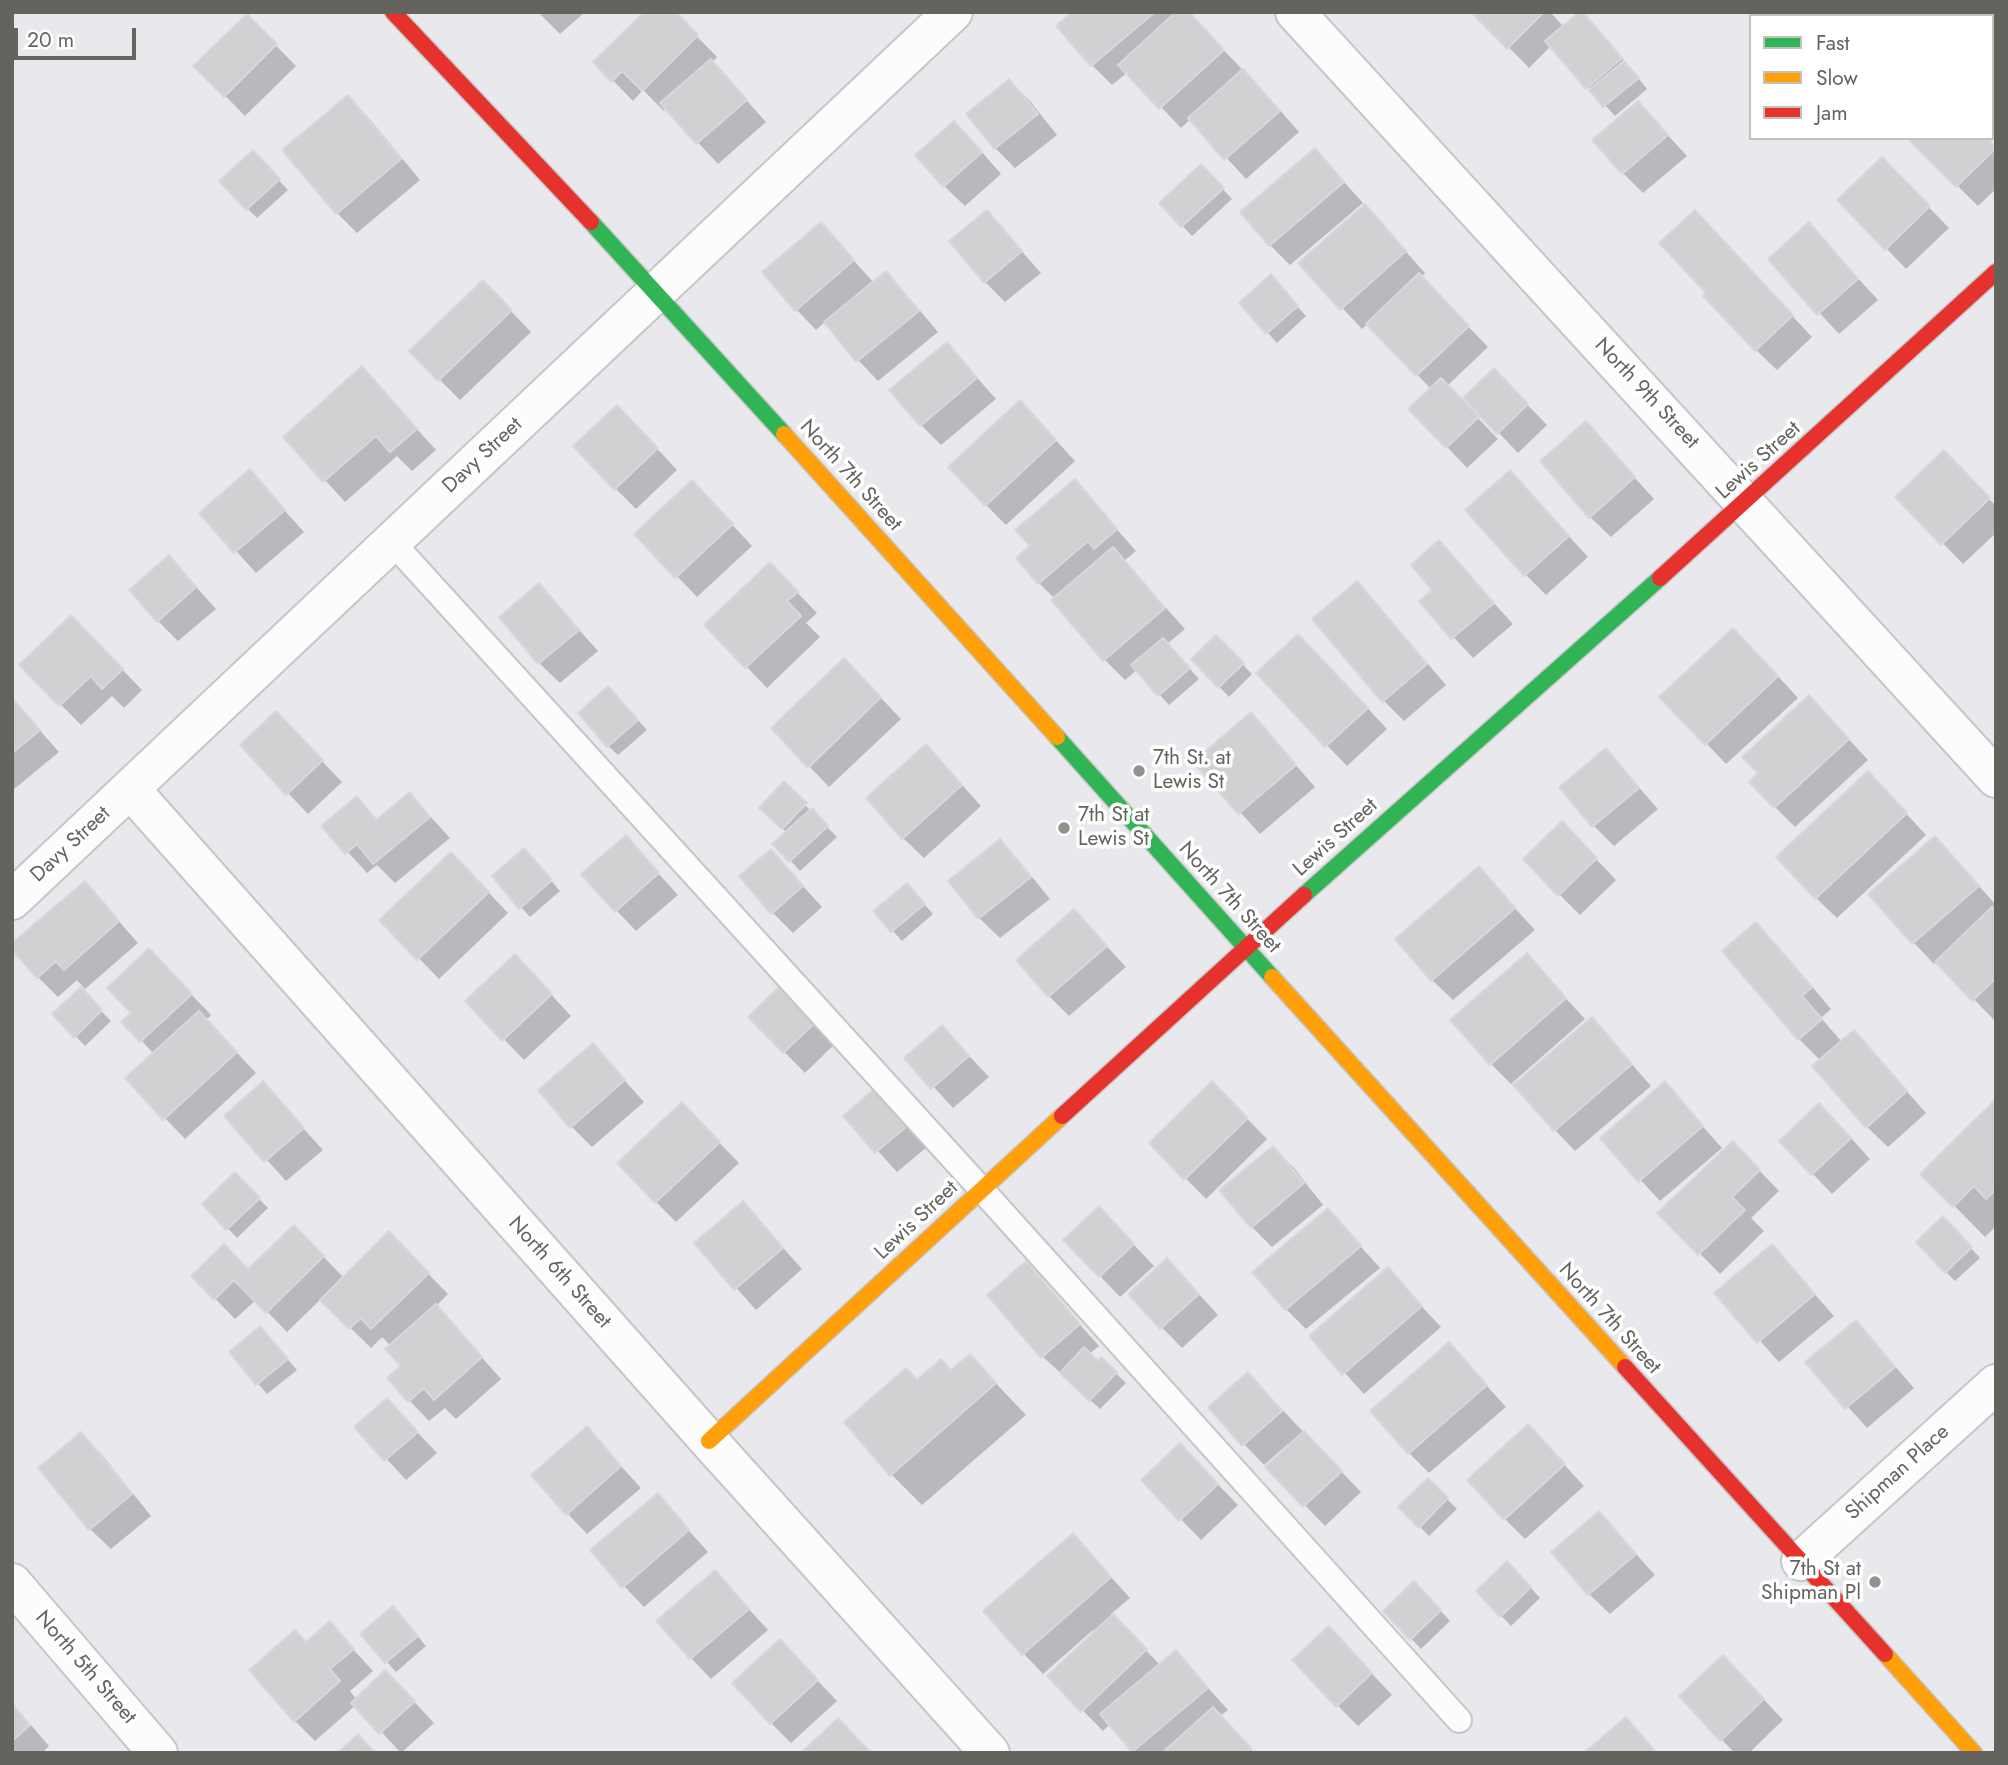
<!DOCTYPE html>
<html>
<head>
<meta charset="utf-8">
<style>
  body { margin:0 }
  #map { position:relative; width:2008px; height:1765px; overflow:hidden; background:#e8e8ed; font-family:Jost,sans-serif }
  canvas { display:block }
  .frame { position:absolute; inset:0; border:14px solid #65635d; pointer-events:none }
  .legend { position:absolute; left:1749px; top:14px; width:245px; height:126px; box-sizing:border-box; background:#fff; border:2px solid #c1c1be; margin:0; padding:9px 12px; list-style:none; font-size:21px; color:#65635d }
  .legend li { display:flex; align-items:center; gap:14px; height:35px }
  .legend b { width:35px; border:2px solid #c1c1be }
  .scale { position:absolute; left:14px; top:28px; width:122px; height:32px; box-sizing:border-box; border:4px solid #65635d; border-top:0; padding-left:9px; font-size:21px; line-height:24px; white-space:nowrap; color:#65635d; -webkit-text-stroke:5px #fff; paint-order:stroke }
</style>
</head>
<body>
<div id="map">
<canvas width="2008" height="1765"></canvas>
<div class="frame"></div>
<ul class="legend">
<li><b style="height:9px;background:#30b455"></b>Fast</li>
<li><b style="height:9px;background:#ff9f0a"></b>Slow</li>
<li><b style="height:9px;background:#e5322d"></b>Jam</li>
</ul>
<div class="scale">20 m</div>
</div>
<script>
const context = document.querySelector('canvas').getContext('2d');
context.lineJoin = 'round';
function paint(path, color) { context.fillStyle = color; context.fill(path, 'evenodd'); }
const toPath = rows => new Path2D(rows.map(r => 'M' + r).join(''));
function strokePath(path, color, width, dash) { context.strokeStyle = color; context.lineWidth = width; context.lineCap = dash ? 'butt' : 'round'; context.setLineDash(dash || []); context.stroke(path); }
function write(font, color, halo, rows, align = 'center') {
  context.font = font + ' Jost,sans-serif'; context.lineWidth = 7; context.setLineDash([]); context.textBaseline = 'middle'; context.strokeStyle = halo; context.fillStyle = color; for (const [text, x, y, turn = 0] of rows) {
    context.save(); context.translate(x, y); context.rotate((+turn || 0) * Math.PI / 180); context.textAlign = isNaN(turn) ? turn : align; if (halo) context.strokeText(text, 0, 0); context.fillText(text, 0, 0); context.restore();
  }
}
const shadow = toPath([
  [538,12,585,12,560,34],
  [673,12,717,57,712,62,766,122,718,164,666,108,664,111,643,90,633,101,595,62],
  [1074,12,1187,12,1264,92,1299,132,1246,179,1191,119,1181,128,1128,72,1112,85,1092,65],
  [1474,12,1550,12,1564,27,1581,12,1602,33,1647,89,1615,116,1551,46,1529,68],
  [1926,12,1982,12,1978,16,1929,16],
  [1996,12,1996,107,1992,104,1992,16],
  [247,16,296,66,245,116,196,66],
  [1009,81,1030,101,1057,135,1015,168,995,148],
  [348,97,368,117,420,180,357,233,337,213],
  [1638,103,1687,156,1643,193,1623,173],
  [1909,138,1986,138,1996,148,1996,189,1978,206],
  [974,143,1001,174,965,206,944,186],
  [1315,150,1363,203,1290,265,1270,245],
  [1882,159,1949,228,1906,269,1886,248],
  [262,162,288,190,257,218,248,209],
  [1211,176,1232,199,1192,236,1161,203],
  [1365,206,1425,273,1421,277,1488,347,1447,386,1498,439,1467,468,1411,409,1432,390,1368,324,1362,329,1300,263],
  [987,212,1041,273,1005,302,985,282],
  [821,224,874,283,886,274,906,294,938,332,878,381,858,360,826,321,816,330,796,309],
  [1809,225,1878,300,1839,334,1770,259],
  [1715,233,1812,337,1777,370,1756,350],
  [483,282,531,332,460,400,411,351],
  [1280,287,1306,316,1277,343,1241,303],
  [947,344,996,399,941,445,921,425],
  [362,369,436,450,412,471,397,456,345,502,286,437],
  [1514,391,1547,425,1518,453,1498,432],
  [1040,423,1075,461,1006,525,986,505],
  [1585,423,1654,499,1611,537,1590,517],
  [637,427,677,470,636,509,615,488],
  [250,472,304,532,256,573,202,513],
  [1510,472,1588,557,1546,595,1525,574],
  [1964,473,1996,506,1996,533,1963,564,1898,497],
  [1075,482,1136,551,1124,561,1185,629,1167,644,1199,679,1169,705,1137,670,1125,680,1105,660,1053,600,1055,599,1039,583],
  [712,503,752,546,697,597,637,534],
  [1439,543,1513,624,1473,658,1421,602,1435,590],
  [169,557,216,609,178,641,158,621],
  [1356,583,1377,604,1446,685,1404,721,1384,701,1315,619],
  [539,585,598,651,560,683,539,663],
  [790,585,817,613,806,623,820,637,767,688,706,625],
  [1216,637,1252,674,1229,697,1193,659],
  [92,638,142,690,124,708,112,696,81,725,22,665],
  [1754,650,1798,698,1726,764,1662,697],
  [1319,656,1387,729,1347,766,1258,674],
  [865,681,901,719,829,787,809,766],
  [618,698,647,730,618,755,608,746],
  [12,699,59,752,13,790,12,789],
  [1251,714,1315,787,1260,834,1195,762],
  [1829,718,1868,760,1795,827,1775,807],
  [296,734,342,782,308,814,242,745],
  [1606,750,1658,809,1614,846,1593,825],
  [946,767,981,806,924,858,903,838],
  [784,784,837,837,800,871,775,844,787,833,762,808],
  [410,794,450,838,395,883,377,865,367,873,324,826,357,799,378,820],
  [1888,794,1926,835,1837,918,1816,898],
  [626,838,678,895,636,931,616,910],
  [1000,841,1020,862,1050,899,1000,938,979,918],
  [1582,844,1616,880,1580,915,1559,894],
  [771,851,822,907,793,933,772,912],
  [1955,859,1996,905,1993,911,1996,914,1996,1018,1994,1020,1937,961,1934,964,1914,943,1870,895],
  [534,860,560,891,530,917,521,907],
  [1479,869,1535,930,1453,1000,1432,980],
  [472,875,508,913,439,979,382,920],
  [85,883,138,943,85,989,77,980,58,997,38,977],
  [916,895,933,914,902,941,876,912],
  [1074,911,1126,967,1069,1016,1049,996],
  [1756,925,1777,945,1831,1009,1821,1018,1842,1042,1854,1032,1926,1113,1888,1147,1867,1127,1821,1061,1799,1039],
  [1526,955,1585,1019,1511,1084,1491,1064],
  [169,971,211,1015,206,1020,256,1073,185,1139,165,1118,154,1054,124,1022],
  [535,977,571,1016,524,1060,468,1002],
  [786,982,841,1038,805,1073,750,1017],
  [80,989,111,1021,85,1046,54,1014],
  [1592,1019,1651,1086,1575,1151,1555,1130],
  [942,1027,989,1077,953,1108,907,1058],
  [593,1045,644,1102,592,1147,571,1126],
  [1212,1083,1267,1139,1206,1199,1151,1143],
  [263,1084,323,1150,286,1181,227,1116],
  [1665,1084,1722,1148,1660,1201,1602,1138],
  [881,1086,933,1142,897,1172,846,1116],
  [1996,1102,1996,1226,1985,1237,1923,1174],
  [702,1125,739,1163,676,1222,656,1202],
  [1840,1126,1870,1159,1832,1194,1812,1173],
  [1273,1148,1294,1168,1323,1205,1272,1247,1252,1227],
  [1753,1164,1779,1191,1751,1218,1764,1231,1720,1274,1660,1213],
  [235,1175,268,1208,237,1238,204,1204],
  [743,1203,802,1269,756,1310,696,1243],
  [1328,1210,1380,1268,1306,1329,1286,1309],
  [1953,1228,1980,1258,1955,1281,1946,1272],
  [1119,1229,1154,1266,1120,1297,1100,1276],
  [389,1234,448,1294,436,1306,501,1379,456,1419,445,1408,429,1421,409,1400,403,1366,391,1346,382,1337,371,1348,321,1299,287,1332,256,1300,235,1319,193,1276,248,1271,315,1248,344,1278],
  [1772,1246,1834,1316,1779,1362,1717,1293],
  [1026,1264,1099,1346,1089,1354,1098,1363,1101,1359,1126,1383,1100,1409,1042,1356],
  [1388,1270,1441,1327,1364,1394,1311,1336],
  [1187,1281,1218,1315,1182,1348,1130,1295],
  [1856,1322,1914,1388,1867,1428,1808,1362],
  [269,1338,297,1370,267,1394,231,1352],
  [1449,1344,1506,1407,1429,1473,1409,1453],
  [970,1356,1026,1415,922,1505,892,1475,846,1423,952,1372],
  [1248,1374,1361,1492,1325,1526,1268,1467,1290,1446,1288,1444,1264,1465,1244,1444],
  [387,1400,437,1453,406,1480,357,1427],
  [587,1429,641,1488,587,1534,567,1513],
  [81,1435,102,1455,151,1516,111,1549,90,1529,41,1469],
  [1548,1447,1584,1486,1525,1539,1505,1519],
  [1200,1466,1238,1505,1201,1540,1143,1480],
  [1428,1480,1457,1509,1429,1536,1400,1507],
  [658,1496,708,1552,644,1607,624,1586],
  [1599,1513,1655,1575,1610,1614,1589,1594],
  [1073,1535,1130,1598,1111,1614,1160,1665,1176,1652,1228,1710,1220,1716,1254,1753,1135,1753,1110,1724,1103,1731,1049,1676,1095,1632,1093,1630,1043,1674,1023,1653],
  [715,1572,768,1630,711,1679,691,1658],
  [1517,1573,1540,1598,1511,1626,1478,1591],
  [1424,1593,1450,1621,1421,1649,1385,1611],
  [402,1618,426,1646,396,1672,362,1634],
  [330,1624,373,1671,350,1691,357,1700,406,1693,434,1723,401,1753,356,1705,315,1741,295,1721,307,1644],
  [1349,1649,1392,1695,1358,1726,1337,1705],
  [800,1662,837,1701,791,1743,771,1723],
  [1744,1678,1783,1720,1749,1753,1735,1753,1721,1739],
  [12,1703,49,1746,42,1753,12,1753]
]);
const building = toPath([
  [644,12,676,12,698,35,642,91,622,71,611,82,593,62,644,12],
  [1072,12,1155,12,1091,66,1056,26,1072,12],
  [1176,12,1189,12,1224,50,1159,109,1118,65,1176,12],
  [1471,12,1544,12,1507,49,1471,12],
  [1579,12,1583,12,1622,58,1586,89,1545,41,1579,12],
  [1986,12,1996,12,1996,73,1992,76,1992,16,1982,16,1986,12],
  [247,14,277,44,224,97,193,66,247,14],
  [711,59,747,100,696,144,660,103,711,59],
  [1624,61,1639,78,1603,107,1589,90,1624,61],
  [1243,69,1280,111,1224,160,1188,118,1243,69],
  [1009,79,1038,114,994,149,966,114,1009,79],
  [348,95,401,159,336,214,282,150,348,95],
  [1638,101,1668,135,1622,174,1592,140,1638,101],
  [954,121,982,152,943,187,915,155,954,121],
  [1907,138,1988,138,1996,148,1956,187,1907,138],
  [1315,148,1344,182,1269,246,1240,212,1315,148],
  [253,150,280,179,246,210,219,181,253,150],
  [1882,157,1930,206,1885,250,1837,200,1882,157],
  [1201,164,1224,188,1181,227,1159,203,1201,164],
  [1365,204,1406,251,1340,310,1298,263,1365,204],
  [987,210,1022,251,984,283,949,241,987,210],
  [1695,210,1793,315,1755,351,1703,296,1706,293,1659,243,1695,210],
  [821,222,854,260,795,311,762,272,821,222],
  [1809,222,1858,279,1817,315,1768,259,1809,222],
  [886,271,919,311,856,362,824,322,886,271],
  [1419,273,1469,326,1416,376,1366,324,1419,273],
  [1271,274,1298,306,1266,334,1239,303,1271,274],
  [483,280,512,310,438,381,409,351,483,280],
  [947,342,977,378,920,426,889,390,947,342],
  [362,366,417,429,390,452,376,436,323,482,283,437,362,366],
  [1494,368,1528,404,1497,434,1463,398,1494,368],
  [1441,378,1479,417,1446,448,1408,409,1441,378],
  [1020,400,1056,440,985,506,948,467,1020,400],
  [617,405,658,448,614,490,573,446,617,405],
  [1586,421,1635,477,1589,518,1540,461,1586,421],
  [1944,450,1990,498,1941,545,1895,497,1944,450],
  [250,469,285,510,234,553,199,513,250,469],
  [1510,470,1569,536,1524,576,1465,510,1510,470],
  [1075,479,1117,529,1094,549,1088,541,1038,584,1016,558,1030,546,1015,530,1075,479],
  [692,480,733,524,675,578,634,534,692,480],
  [1439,540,1494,603,1451,639,1419,601,1432,590,1411,565,1439,540],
  [1113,547,1165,608,1103,661,1051,600,1113,547],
  [169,555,196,587,157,622,129,590,169,555],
  [770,562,798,592,787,601,801,616,745,668,704,625,770,562],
  [1357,581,1427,664,1382,702,1312,619,1357,581],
  [539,583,579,630,538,664,499,617,539,583],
  [71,615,123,669,102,689,91,676,59,706,19,665,71,615],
  [1733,628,1778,676,1705,745,1659,697,1733,628],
  [1298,634,1368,708,1325,747,1256,673,1298,634],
  [1216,635,1244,663,1218,688,1191,659,1216,635],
  [1163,638,1190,668,1158,696,1131,665,1163,638],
  [844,658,881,697,808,768,771,728,844,658],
  [608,686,638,720,607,747,578,713,608,686],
  [1809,695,1849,739,1774,808,1749,782,1758,773,1742,757,1809,695],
  [12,698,40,730,12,753,12,698],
  [276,711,323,760,286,795,240,745,276,711],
  [1251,712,1296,765,1238,814,1193,762,1251,712],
  [926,744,962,785,902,839,866,798,926,744],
  [1606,748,1639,788,1592,827,1559,787,1606,748],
  [1868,771,1907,813,1815,899,1776,857,1868,771],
  [784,781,807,803,782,829,759,808,784,781],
  [410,792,430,817,373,864,357,844,345,854,321,826,357,796,376,820,410,792],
  [812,808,828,826,789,862,772,844,812,808],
  [1562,821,1597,858,1558,896,1523,859,1562,821],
  [626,835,659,873,615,912,581,874,626,835],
  [1935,836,1979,886,1912,944,1868,894,1935,836],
  [1000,839,1031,877,978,919,948,881,1000,839],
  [524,848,552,880,519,909,492,876,524,848],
  [771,849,803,886,771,914,739,876,771,849],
  [451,852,489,892,417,960,379,920,451,852],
  [1479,866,1515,908,1431,981,1395,939,1479,866],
  [85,881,119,921,64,970,56,961,37,978,12,950,12,943,85,881],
  [907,883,925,904,891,932,873,911,907,883],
  [1992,907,1996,911,1996,978,1972,1001,1935,962,1992,907],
  [1074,909,1107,946,1048,997,1016,960,1074,909],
  [1756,922,1812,987,1802,996,1822,1019,1798,1040,1722,951,1756,922],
  [149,948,192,994,140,1042,121,1022,131,1013,107,988,149,948],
  [1527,953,1566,998,1490,1065,1450,1020,1527,953],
  [515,954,552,994,502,1041,465,1001,515,954],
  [786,980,821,1017,783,1053,748,1017,786,980],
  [81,987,102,1010,74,1038,52,1014,81,987],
  [199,1011,237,1052,163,1120,125,1078,199,1011],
  [1592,1017,1632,1064,1554,1131,1513,1085,1592,1017],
  [942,1025,969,1056,931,1089,904,1058,942,1025],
  [1854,1030,1907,1091,1866,1128,1812,1066,1854,1030],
  [593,1043,625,1080,570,1128,538,1090,593,1043],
  [263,1081,304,1128,264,1162,224,1116,263,1081],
  [1212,1081,1248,1118,1184,1180,1149,1143,1212,1081],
  [1665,1081,1703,1126,1638,1182,1600,1138,1665,1081],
  [881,1083,913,1121,875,1153,843,1116,881,1083],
  [1996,1099,1996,1189,1986,1199,1974,1186,1953,1207,1920,1174,1996,1099],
  [682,1102,720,1142,655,1203,617,1163,682,1102],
  [1819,1103,1851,1138,1811,1175,1779,1141,1819,1103],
  [1733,1141,1760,1170,1732,1197,1745,1210,1698,1255,1657,1213,1733,1141],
  [1273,1146,1304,1183,1251,1228,1219,1190,1273,1146],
  [235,1172,260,1198,226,1230,202,1204,235,1172],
  [743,1201,783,1248,734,1290,694,1243,743,1201],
  [1099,1206,1134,1244,1099,1277,1063,1240,1099,1206],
  [1328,1208,1361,1246,1285,1310,1252,1272,1328,1208],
  [1943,1216,1972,1247,1945,1273,1916,1242,1943,1216],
  [294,1225,324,1256,266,1313,234,1280,214,1300,191,1276,224,1244,248,1269,294,1225],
  [389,1231,429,1273,371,1329,361,1318,349,1329,320,1300,389,1231],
  [1772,1244,1815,1294,1757,1343,1714,1293,1772,1244],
  [1167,1258,1199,1294,1160,1329,1128,1294,1167,1258],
  [1026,1261,1080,1324,1041,1358,987,1295,1026,1261],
  [1388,1267,1422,1306,1342,1375,1309,1336,1388,1267],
  [436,1304,482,1357,434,1400,424,1388,408,1402,387,1378,401,1366,385,1349,436,1304],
  [1856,1320,1895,1367,1845,1409,1805,1362,1856,1320],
  [260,1326,288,1359,256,1385,229,1352,260,1326],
  [1449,1342,1487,1385,1408,1454,1370,1411,1449,1342],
  [1084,1347,1098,1361,1101,1357,1117,1372,1089,1401,1060,1373,1084,1347],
  [970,1354,996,1383,890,1476,844,1422,906,1368,917,1380,941,1359,951,1370,970,1354],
  [1248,1372,1282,1411,1242,1446,1208,1407,1248,1372],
  [387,1398,418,1432,384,1461,354,1427,387,1398],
  [1528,1424,1565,1464,1504,1520,1467,1480,1528,1424],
  [587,1426,621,1466,566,1515,531,1475,587,1426],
  [1304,1431,1342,1471,1303,1507,1265,1467,1304,1431],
  [81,1432,132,1494,89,1530,38,1468,81,1432],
  [1180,1443,1218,1484,1179,1521,1141,1480,1180,1443],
  [1428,1478,1448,1498,1419,1528,1398,1507,1428,1478],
  [658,1493,689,1530,622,1588,590,1550,658,1493],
  [1599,1511,1636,1554,1588,1595,1551,1552,1599,1511],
  [1073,1533,1111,1577,1022,1655,983,1611,1073,1533],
  [1507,1561,1531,1587,1500,1617,1476,1591,1507,1561],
  [715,1570,749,1609,690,1659,656,1621,715,1570],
  [1414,1581,1441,1610,1410,1640,1383,1611,1414,1581],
  [393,1606,418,1636,385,1663,360,1634,393,1606],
  [1113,1614,1147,1649,1081,1712,1047,1676,1113,1614],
  [330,1621,354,1649,330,1669,340,1681,294,1722,249,1670,295,1630,306,1642,330,1621],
  [1329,1626,1372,1673,1336,1707,1292,1660,1329,1626],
  [780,1639,818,1680,770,1724,732,1683,780,1639],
  [1176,1650,1208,1688,1132,1752,1100,1714,1176,1650],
  [1723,1655,1764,1699,1720,1741,1679,1696,1723,1655],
  [385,1670,415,1701,379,1734,351,1703,385,1670],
  [12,1704,30,1725,12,1741,12,1704],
  [1213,1707,1251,1748,1246,1753,1162,1753,1213,1707],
  [1626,1717,1654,1750,1651,1753,1584,1753,1626,1717],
  [838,1718,871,1753,801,1753,838,1718],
  [358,1734,375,1753,337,1753,358,1734]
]);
const lane = toPath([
  [392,542,982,1190,1459,1720]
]);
const street = toPath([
  [1295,12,1996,778],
  [131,790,709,1441,990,1753],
  [12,900,953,12],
  [1801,1561,1996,1384],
  [12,1583,158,1753]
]);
const fast = toPath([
  [591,222,784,434],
  [1057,737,1272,977],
  [1304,895,1660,578]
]);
const slow = toPath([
  [784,434,1057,737],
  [1272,977,1625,1367],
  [709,1441,1062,1116],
  [1885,1654,1974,1753]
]);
const jam = toPath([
  [393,12,591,222],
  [1660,578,1996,272],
  [1062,1116,1304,895],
  [1625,1367,1885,1654]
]);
const markers = [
  [1139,771,7,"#93928f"],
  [1064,828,7,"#93928f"],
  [1875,1582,7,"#93928f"]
];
const streetNames = [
  ["North 9th Street",1646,394,47],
  ["Davy Street",483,456,-43],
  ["Lewis Street",1759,461,-42],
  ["North 7th Street",850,476,48],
  ["Lewis Street",1336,838,-42],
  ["Davy Street",71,845,-43],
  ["North 7th Street",1229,898,48],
  ["Lewis Street",917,1221,-43],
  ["North 6th Street",559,1273,48],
  ["North 7th Street",1609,1319,48],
  ["Shipman Place",1898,1473,-42],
  ["North 5th Street",85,1668,49]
];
const poiNames = [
  ["7th St. at",1153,759],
  ["Lewis St",1153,783],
  ["7th St at",1078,816],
  ["Lewis St",1078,840],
  ["7th St at",1861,1570,"right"],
  ["Shipman Pl",1861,1594,"right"]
];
paint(shadow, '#0003');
paint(building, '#d1d0d3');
strokePath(building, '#d7d8dc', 2);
strokePath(lane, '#c7c6c7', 28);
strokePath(street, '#c7c6c7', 42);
strokePath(fast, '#c6c6c6', 19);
strokePath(slow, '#c6c6c6', 19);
strokePath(jam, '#c6c6c6', 19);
strokePath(lane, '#fcfcfc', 24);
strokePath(street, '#fcfcfc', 38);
strokePath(fast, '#30b455', 16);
strokePath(slow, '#ff9f0a', 16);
strokePath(jam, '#e5322d', 16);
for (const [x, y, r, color] of markers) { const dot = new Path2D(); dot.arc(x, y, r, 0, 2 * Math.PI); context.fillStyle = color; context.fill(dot); strokePath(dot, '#fff', 2.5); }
write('21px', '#65635d', '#fff', streetNames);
write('21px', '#65635d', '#fff', poiNames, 'left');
</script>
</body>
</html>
